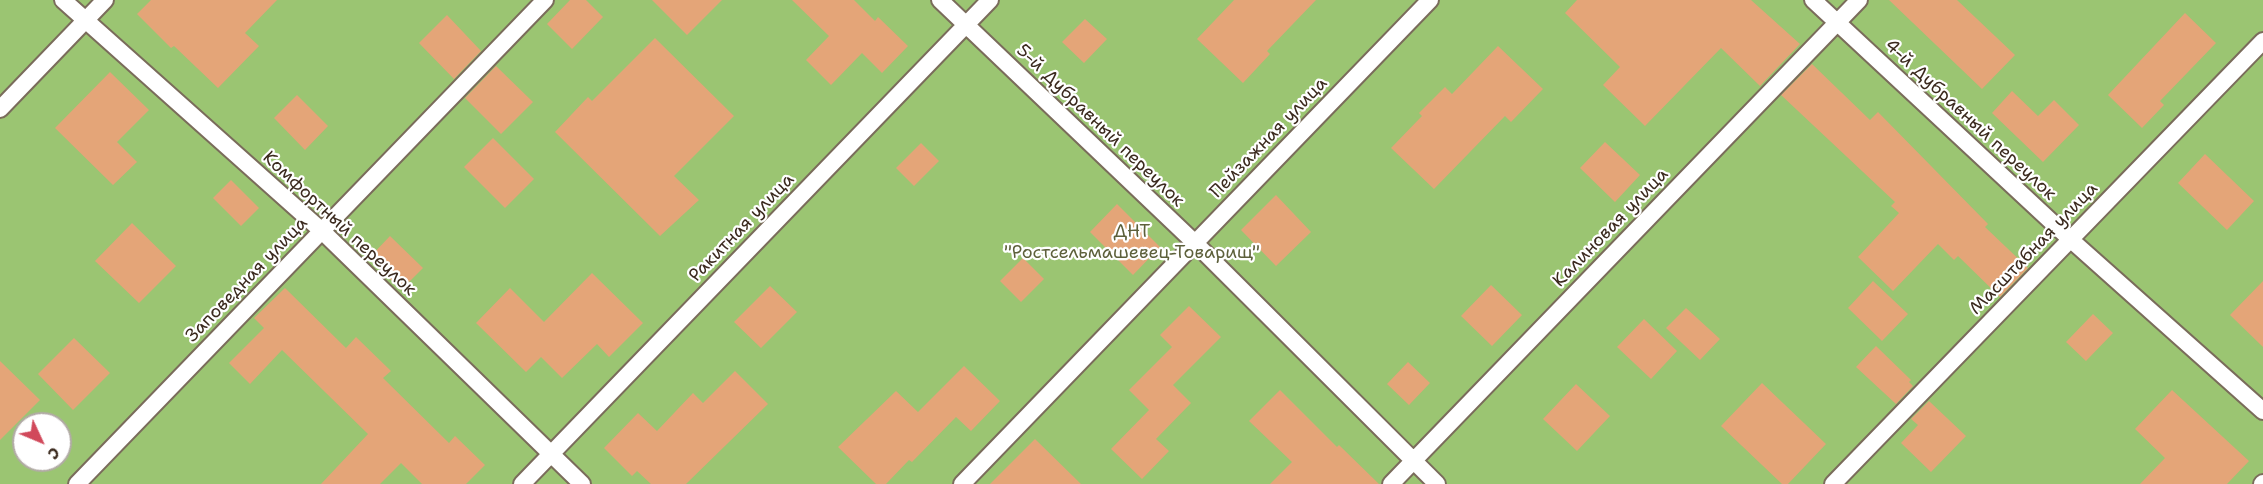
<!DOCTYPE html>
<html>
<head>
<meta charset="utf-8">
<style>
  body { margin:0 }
  #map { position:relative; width:2263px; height:484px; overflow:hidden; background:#efe7cd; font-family:"Shantell Sans",sans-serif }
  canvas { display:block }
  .north { position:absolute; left:12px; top:412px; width:60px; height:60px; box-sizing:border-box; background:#fff; border:2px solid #b1aaa5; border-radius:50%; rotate:134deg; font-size:16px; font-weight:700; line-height:24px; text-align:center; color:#3b2a1e }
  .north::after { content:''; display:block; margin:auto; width:21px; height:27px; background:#d1495b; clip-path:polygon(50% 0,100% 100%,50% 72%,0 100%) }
</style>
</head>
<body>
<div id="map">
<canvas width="2263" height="484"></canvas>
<div class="north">С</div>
</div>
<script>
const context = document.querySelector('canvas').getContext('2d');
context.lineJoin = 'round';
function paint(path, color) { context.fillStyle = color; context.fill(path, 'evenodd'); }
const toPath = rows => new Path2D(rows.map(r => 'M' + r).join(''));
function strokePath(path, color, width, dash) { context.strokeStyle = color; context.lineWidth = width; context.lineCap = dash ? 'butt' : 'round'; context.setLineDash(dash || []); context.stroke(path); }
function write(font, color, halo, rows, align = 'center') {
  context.font = font + ' "Shantell Sans",sans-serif'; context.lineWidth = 4.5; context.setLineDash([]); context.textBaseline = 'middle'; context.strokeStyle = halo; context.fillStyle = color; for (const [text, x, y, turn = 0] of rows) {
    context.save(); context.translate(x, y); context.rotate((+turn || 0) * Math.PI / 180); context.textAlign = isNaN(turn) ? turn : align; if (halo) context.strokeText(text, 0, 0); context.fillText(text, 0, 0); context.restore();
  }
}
const green = toPath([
  [0,0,2263,0,2263,484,0,484],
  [24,424,60,424,60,460,24,460]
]);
const building = toPath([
  [151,0,277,0,245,33,259,46,218,88,174,46,171,48,137,14],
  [570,0,586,0,603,17,572,49,547,24],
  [652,0,722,0,687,35],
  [792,0,854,0,875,21,878,17,908,46,882,73,862,53,831,85,806,60,829,36],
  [1234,0,1316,0,1267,51,1270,54,1243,83,1197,39],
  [1577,0,1751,0,1800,44,1760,86,1721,48,1645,126,1603,85,1620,67,1565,13],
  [1889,0,1957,0,2015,55,1982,89],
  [2185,13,2216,43,2160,101,2164,105,2142,128,2108,95],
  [447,15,481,51,454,79,419,43],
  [1085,19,1107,39,1084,63,1062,42],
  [655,38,734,116,674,176,699,200,660,236,555,132,588,97,592,101],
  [1498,46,1543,89,1511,122,1505,116,1434,189,1391,148,1422,116,1419,113,1445,87,1452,94],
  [1812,64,1870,120,1878,112,1988,224,1985,227,2028,268,2000,297,1958,256,1954,260,1938,244,1893,291,1858,257,1899,213,1891,206,1895,202,1781,95],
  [496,66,533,102,501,134,465,98],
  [110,72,149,110,117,142,137,162,113,185,55,128],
  [2012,91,2038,116,2054,100,2079,125,2043,162,1992,113],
  [297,95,328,126,305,150,274,118],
  [493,138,534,179,505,208,464,167],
  [1605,142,1640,175,1615,202,1580,168],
  [921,143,939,161,914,186,896,168],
  [2205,154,2254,201,2227,230,2178,183],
  [231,180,259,208,241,226,213,198],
  [1276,195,1311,232,1276,266,1241,230],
  [1117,204,1160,247,1133,275,1090,232],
  [132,223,176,266,139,303,95,261],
  [390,236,423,268,401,290,369,258],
  [1023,258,1044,279,1021,302,1000,281],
  [592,273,643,323,609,357,597,344,562,378,541,357,526,372,476,323,510,288,544,322],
  [1873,281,1908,314,1882,341,1848,308],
  [2263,281,2263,347,2230,315],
  [1491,285,1522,315,1492,346,1461,316],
  [770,286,797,312,761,348,734,322],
  [285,288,346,348,356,337,391,371,383,378,449,443,455,436,485,465,466,484,422,484,401,463,380,484,321,484,368,434,282,350,250,384,229,363,264,328,254,318],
  [1189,306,1221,337,1173,385,1191,403,1156,439,1169,451,1142,479,1111,449,1149,410,1129,390,1172,347,1160,335],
  [1686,308,1720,339,1700,360,1666,328],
  [2093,314,2113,333,2086,361,2066,342],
  [1644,319,1677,351,1651,379,1617,347],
  [74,338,110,373,73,410,38,374],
  [1876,346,1911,380,1909,382,1913,386,1896,404,1856,367],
  [0,361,40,400,0,440],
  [1408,362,1430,383,1409,405,1387,384],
  [964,366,1000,401,971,431,956,417,912,462,909,460,886,484,876,484,838,447,896,391,918,412],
  [735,371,768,404,686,484,651,484,637,471,632,476,604,448,638,413,657,431,693,393,703,403],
  [1762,383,1826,444,1788,484,1782,484,1721,426],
  [1576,384,1610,416,1577,451,1543,419],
  [1280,390,1337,447,1339,445,1379,484,1270,484,1292,462,1249,421],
  [2172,390,2249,461,2227,484,2140,484,2165,458,2135,429],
  [1929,401,1966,436,1931,472,1901,443,1918,425,1911,419],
  [1035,439,1081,484,990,484]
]);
const lane = toPath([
  [63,0,322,231,582,484],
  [940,0,1195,243,1437,484],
  [1813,0,2070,239,2263,411],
  [0,109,105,0],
  [77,484,545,0],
  [522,484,990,0],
  [962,484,1430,0],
  [1391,484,1859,0],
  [1833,484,2263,41],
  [2262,484,2263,483]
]);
const streetNames = [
  ["4-й Дубравный переулок",1970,120,43],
  ["5-й Дубравный переулок",1100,126,44],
  ["Пейзажная улица",1269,138,-46],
  ["Комфортный переулок",339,224,43],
  ["Ракитная улица",742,228,-46],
  ["Калиновая улица",1611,228,-46],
  ["Масштабная улица",2034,249,-46],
  ["Заповедная улица",247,280,-46]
];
const parkNames = [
  ["ДНТ",1132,232],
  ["\"Ростсельмашевец-Товарищ\"",1132,253]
];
paint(green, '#9bc572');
paint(building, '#e4a578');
strokePath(lane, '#7a6c5b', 20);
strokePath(lane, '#fff', 16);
write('18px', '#3b2a1e', '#fff', streetNames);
write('18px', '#5d603b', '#fff', parkNames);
</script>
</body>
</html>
